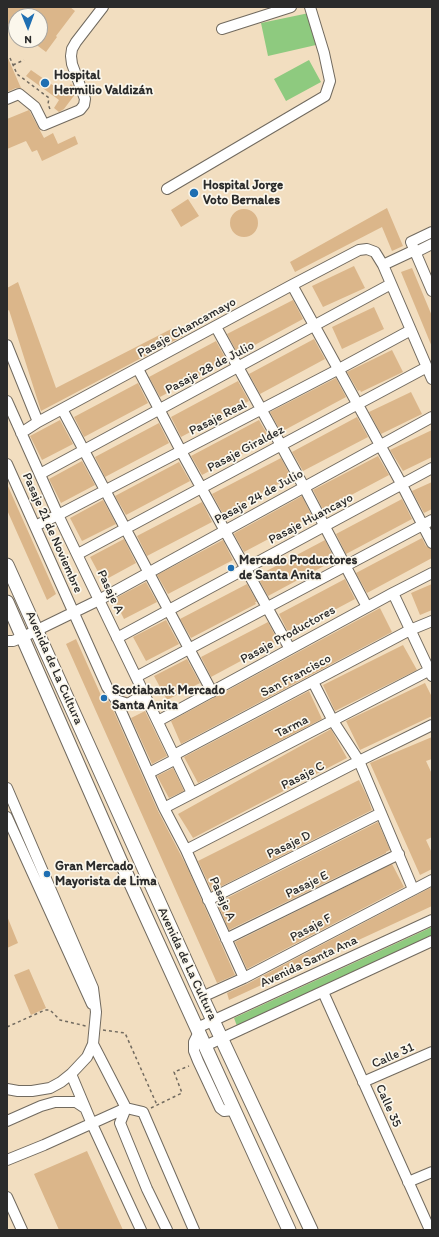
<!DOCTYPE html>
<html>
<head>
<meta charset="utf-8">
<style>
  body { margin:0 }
  #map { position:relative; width:439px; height:1237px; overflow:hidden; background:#f2dec0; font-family:Itim,sans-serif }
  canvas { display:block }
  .frame { position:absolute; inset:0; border:8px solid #2b2b2b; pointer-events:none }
  .north { position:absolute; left:8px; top:8px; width:40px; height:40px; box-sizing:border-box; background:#fbf7ec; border:1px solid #a8a59f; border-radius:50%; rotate:179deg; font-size:11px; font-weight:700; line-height:16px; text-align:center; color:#2b2b2b }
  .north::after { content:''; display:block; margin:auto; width:14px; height:18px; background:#1f6fb2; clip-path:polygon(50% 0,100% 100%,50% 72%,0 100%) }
</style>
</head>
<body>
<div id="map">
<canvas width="439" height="1237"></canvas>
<div class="frame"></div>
<div class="north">N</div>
</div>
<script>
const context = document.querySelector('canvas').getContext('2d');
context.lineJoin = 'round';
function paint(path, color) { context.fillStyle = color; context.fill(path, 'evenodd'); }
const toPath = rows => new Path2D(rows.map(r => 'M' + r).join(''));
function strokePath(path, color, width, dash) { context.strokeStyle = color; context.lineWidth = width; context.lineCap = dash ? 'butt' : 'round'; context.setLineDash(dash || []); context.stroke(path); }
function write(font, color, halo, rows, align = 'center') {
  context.font = font + ' Itim,sans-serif'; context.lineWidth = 3.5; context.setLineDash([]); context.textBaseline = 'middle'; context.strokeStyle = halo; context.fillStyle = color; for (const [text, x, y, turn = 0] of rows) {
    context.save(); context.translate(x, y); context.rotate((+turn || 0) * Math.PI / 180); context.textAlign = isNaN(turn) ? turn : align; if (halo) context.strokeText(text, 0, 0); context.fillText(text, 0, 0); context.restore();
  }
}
const green = toPath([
  [309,13,316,45,268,56,261,23],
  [309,60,321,82,286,101,274,79],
  [432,927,432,936,237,1026,234,1018]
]);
const building = toPath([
  [7,7,70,7,75,11,56,36,57,37,46,52,30,40,40,40,40,16,16,16,16,30,7,23],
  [7,56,21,88,16,88,7,92],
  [31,70,64,93,71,84,73,86,76,93,64,109,59,112,54,108,59,100,26,76],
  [29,110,44,138,53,133,58,144,75,136,78,144,42,161,37,150,32,152,26,141,7,149,7,119],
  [188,199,199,216,181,227,171,210],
  [387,208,403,246,392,251,382,227,295,272,290,262],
  '230 223a14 14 0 1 1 28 0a14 14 0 1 1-28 0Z',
  [354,266,365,288,323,307,312,286],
  [412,268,432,316,432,347,401,272],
  [18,282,56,388,177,326,183,336,41,411,9,310,7,311,7,288],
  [293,300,303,319,238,354,227,334],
  [374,307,384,329,342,349,332,327],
  [314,339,325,359,260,394,249,374],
  [216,341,227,361,160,397,149,377],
  [392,350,403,372,361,392,360,390,358,391,347,372],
  [336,378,346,397,281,432,270,412],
  [238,381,249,401,181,437,171,417],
  [138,383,148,403,84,437,74,417],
  [411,392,422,414,381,434,369,412],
  [357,417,368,437,303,471,292,452],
  [60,420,73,444,42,460,30,436],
  [259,420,270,439,202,475,191,456],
  [159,423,169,443,105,477,95,457],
  [432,430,432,457,403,471,390,450],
  [378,456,389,475,323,510,313,490],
  [281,458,291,477,223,514,212,494],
  [82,461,95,485,61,503,49,479],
  [179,462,190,481,126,515,115,496],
  [432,482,432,509,424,513,412,491],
  [7,484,56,594,47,600,7,510],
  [302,496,312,516,244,552,234,534,235,533],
  [402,499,412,519,346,554,336,534],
  [103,500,116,524,82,541,70,518],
  [202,502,212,522,147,556,137,536],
  [422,538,426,546,432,549,432,558,367,593,356,573],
  [124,539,136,563,103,581,90,557],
  [223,540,233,560,168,594,157,575],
  [325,540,335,560,268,596,257,576],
  [345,579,355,599,289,634,279,614],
  [146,582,157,602,124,619,114,599],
  [247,584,257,602,255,602,256,604,191,638,180,619],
  [432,584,432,610,420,615,411,593],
  [380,608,392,632,181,744,171,721],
  [166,620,179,644,146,661,133,637],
  [268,622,278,641,211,677,201,657],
  [76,639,104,702,108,700,110,703,158,811,187,867,235,975,217,983,66,644],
  [403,645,417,670,335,711,323,685],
  [187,659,200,683,167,700,154,676],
  [425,683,432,697,432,716,360,750,346,721],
  [309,691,322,719,198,783,184,757],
  [145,711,167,756,152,764,131,718],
  [331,729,347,758,193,838,178,814],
  [432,737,432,759,426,761,432,774,432,837,426,840,432,853,432,869,420,875,370,763],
  [173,768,184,791,169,798,157,776],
  [359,780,367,796,372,810,212,891,198,861],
  [378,822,390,850,386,852,386,853,229,930,217,903],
  [392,864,404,887,247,969,235,942],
  [432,887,432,906,229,1000,227,993,247,984],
  [7,916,18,943,7,948],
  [29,969,46,1008,31,1015,14,975],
  [87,1151,123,1230,59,1230,34,1174]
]);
const path = toPath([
  [10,58,17,74,49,98,48,104,51,112],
  [13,65,24,60],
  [7,1027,45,1010,50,1010,60,1020,86,1026],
  [103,1030,125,1033,157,1105],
  [151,1108,182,1093,174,1072,189,1066]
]);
const minor = toPath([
  [222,29,291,7],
  [7,99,19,94,35,107,44,125,80,110,84,105,85,99,72,64,71,56,72,49,76,42,103,7],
  [167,189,325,96,330,81,324,53,310,7],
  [432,232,411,242,432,291],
  [416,252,432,244],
  [383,265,415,250],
  [292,285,402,485,432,543],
  [216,327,304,487,367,607],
  [7,345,38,422],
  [138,369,181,451,290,649],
  [7,401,58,515,192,793],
  [62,409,212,692],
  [21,433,38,422,292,285,359,250,367,249,375,252,383,265,432,379],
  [7,464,107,687,116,700,164,808,186,850,244,978],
  [40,474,391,284],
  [35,526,58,515,339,369,411,330],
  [78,554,427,367],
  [393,593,432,676],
  [117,638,432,468],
  [7,641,13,641,23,637,99,600,432,417],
  [136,677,432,520],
  [313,682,333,721,359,761,413,889],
  [116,700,128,704,144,694],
  [158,721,393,593,432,573],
  [174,755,410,630,432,621],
  [149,773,176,759],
  [7,788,93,988,96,1012,93,1044,87,1057,71,1074,61,1082,50,1088,32,1091,18,1091,7,1089],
  [164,808,432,669],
  [7,817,92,1004],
  [186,850,359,761,432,725],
  [208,900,381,813],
  [226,939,399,854],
  [323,992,430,1230],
  [202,997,244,978,432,880],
  [197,1028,432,920],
  [199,1032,194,1042,194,1051,198,1061,220,1108,224,1111,234,1110],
  [93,1044,126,1108],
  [205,1046,432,941],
  [71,1074,92,1124,141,1230],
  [363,1082,432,1052],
  [126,1108,120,1123,147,1189,167,1230],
  [7,1121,41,1106,55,1102,76,1102,85,1108],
  [7,1160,44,1145,126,1108,143,1112,194,1230],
  [408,1182,432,1172],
  [7,1197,22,1230]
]);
const major = toPath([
  [7,565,202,997,311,1230],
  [7,602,121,862,289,1230]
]);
const markers = [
  [45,83,5,"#1f6fb2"],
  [194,193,5,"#1f6fb2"],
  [231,568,4,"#1f6fb2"],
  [104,698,4,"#1f6fb2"],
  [47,874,4,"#1f6fb2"]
];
const poiNames = [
  ["Hospital",54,76],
  ["Hermilio Valdizán",54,91],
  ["Hospital Jorge",203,186],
  ["Voto Bernales",203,201],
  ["Mercado Productores",239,561],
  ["de Santa Anita",239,576],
  ["Scotiabank Mercado",112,691],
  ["Santa Anita",112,706],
  ["Gran Mercado",55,867],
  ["Mayorista de Lima",55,882]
];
const streetNames = [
  ["Pasaje Chancamayo",187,328,-29],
  ["Pasaje 28 de Julio",210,368,-28],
  ["Pasaje Real",218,418,-27],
  ["Pasaje Giraldez",246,449,-28],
  ["Pasaje 24 de Julio",259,497,-29],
  ["Pasaje Huancayo",311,519,-28],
  ["Pasaje 21 de Noviembre",52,533,66],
  ["Pasaje A",110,592,65],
  ["Pasaje Productores",288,635,-29],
  ["Avenida de La Cultura",54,668,66],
  ["San Francisco",296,676,-28],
  ["Tarma",292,727,-27],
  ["Pasaje C",303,776,-27],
  ["Pasaje D",289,845,-26],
  ["Pasaje E",307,885,-26],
  ["Pasaje A",222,899,66],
  ["Pasaje F",311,928,-28],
  ["Avenida Santa Ana",309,962,-25],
  ["Avenida de La Cultura",187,964,65],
  ["Calle 31",393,1056,-24],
  ["Calle 35",388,1106,66]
];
paint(green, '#8eca7f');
paint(building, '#dbb68a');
strokePath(minor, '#716a5f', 12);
strokePath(major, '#716a5f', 15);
strokePath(path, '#716a5f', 1.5, [3, 3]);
strokePath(minor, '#fff', 10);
strokePath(major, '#fff', 13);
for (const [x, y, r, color] of markers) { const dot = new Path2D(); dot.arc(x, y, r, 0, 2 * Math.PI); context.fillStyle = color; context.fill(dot); strokePath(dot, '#fbf7ec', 1.5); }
write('bold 13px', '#2b2b2b', '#fbf7ec', poiNames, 'left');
write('13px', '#2b2b2b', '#fbf7ec', streetNames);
</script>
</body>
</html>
